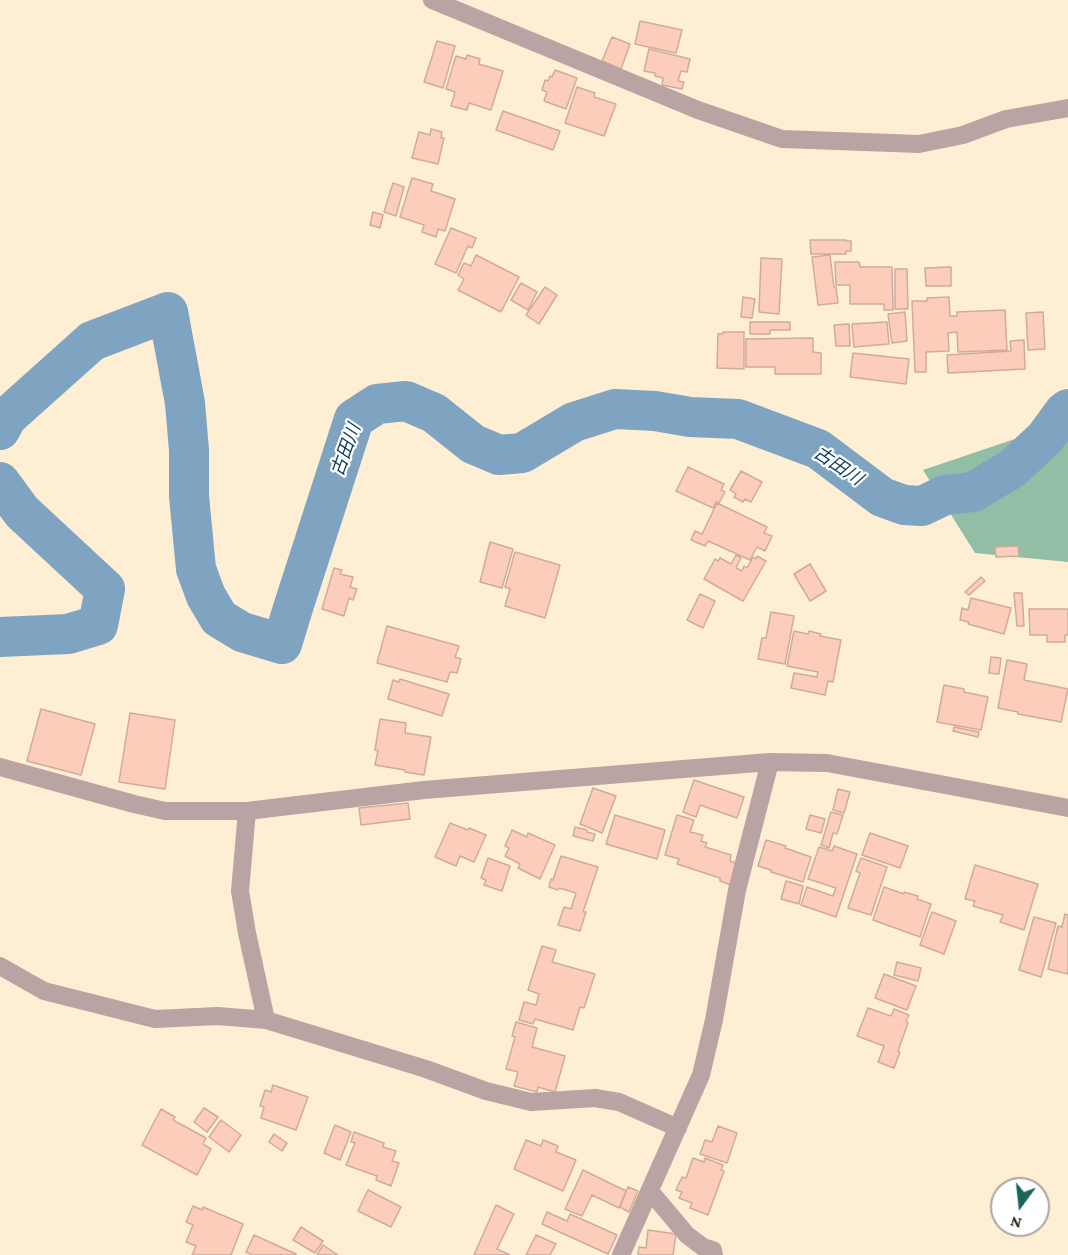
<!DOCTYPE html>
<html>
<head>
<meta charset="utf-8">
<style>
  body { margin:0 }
  #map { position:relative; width:1068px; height:1255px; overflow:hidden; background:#feeed4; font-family:"Crimson Pro",serif }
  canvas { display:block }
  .north { position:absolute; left:990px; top:1177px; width:60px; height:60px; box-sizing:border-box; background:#fff; border:2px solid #a9a6a1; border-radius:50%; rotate:195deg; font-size:16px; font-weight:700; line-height:24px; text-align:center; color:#272014 }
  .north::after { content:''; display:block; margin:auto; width:21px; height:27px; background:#1d655a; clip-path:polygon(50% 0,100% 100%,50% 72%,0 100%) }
</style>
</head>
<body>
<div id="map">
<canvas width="1068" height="1255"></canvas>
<div class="north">N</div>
</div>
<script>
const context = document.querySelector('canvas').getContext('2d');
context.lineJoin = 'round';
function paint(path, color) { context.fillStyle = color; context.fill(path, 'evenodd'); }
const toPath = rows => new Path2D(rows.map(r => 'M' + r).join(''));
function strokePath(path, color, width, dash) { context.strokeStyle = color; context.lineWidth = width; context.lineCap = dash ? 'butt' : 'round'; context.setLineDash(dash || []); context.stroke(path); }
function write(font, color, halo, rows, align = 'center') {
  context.font = font + ' "Crimson Pro","Noto Sans JP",serif'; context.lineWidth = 4.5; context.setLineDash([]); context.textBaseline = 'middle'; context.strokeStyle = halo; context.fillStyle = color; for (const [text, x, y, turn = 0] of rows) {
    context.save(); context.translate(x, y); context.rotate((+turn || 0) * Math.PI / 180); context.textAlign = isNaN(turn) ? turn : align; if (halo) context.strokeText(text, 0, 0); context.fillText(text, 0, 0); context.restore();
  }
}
const forest = toPath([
  [1068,421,1068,562,975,553,923,470]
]);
const river = toPath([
  [0,430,7,417,92,341,168,312,185,403,189,450,189,496,196,569,206,596,219,618,242,632,282,644,293,608,354,419,377,404,406,401,434,413,473,444,499,455,522,453,574,422,615,409,655,411,690,417,738,419,818,449,882,497,904,505,922,506,945,495,973,492,1013,468,1045,438,1064,412,1068,409],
  [0,482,22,512,105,589,98,625,68,634,0,637]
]);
const building = toPath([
  [640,21,682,30,676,53,635,44,640,21],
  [612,37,630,44,621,69,602,61,612,37],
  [437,41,455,46,443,88,424,82,437,41],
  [649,49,690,59,687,72,681,71,678,81,684,82,682,89,662,85,663,78,655,76,655,73,644,71,649,49],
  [467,55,480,59,479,64,503,71,491,110,469,103,467,110,451,106,455,92,446,89,456,56,466,59,467,55],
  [555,70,577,78,566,109,544,101,547,92,542,90,545,80,548,81,550,76,552,77,555,70],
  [577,87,595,93,594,97,616,104,604,136,565,123,577,87],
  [503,111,560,131,553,150,496,130,503,111],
  [431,129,442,132,441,138,444,138,438,164,412,158,419,132,430,135,431,129],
  [412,178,433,184,431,191,455,199,445,231,438,229,436,237,422,232,424,225,400,217,412,178],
  [393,183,404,187,396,216,384,212,393,183],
  [373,212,383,215,380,228,370,225,373,212],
  [451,228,476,238,472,248,468,246,456,273,435,264,451,228],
  [810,240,846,240,846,241,851,241,851,251,846,251,846,254,811,254,810,240],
  [476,255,519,277,501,312,458,290,464,279,458,275,464,263,471,266,476,255],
  [830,255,834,287,836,287,838,303,818,305,812,257,830,255],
  [761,258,782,259,779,314,759,312,761,258],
  [835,262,859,262,860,267,892,267,893,310,884,310,884,304,850,304,850,285,836,285,835,262],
  [951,267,951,286,926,286,925,268,951,267],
  [895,269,907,269,908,309,895,309,895,269],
  [521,283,537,292,528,310,511,300,521,283],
  [545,287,557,295,539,324,526,315,545,287],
  [743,297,755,299,752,318,741,317,743,297],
  [949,297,950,316,957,316,957,312,1005,310,1007,350,958,352,957,332,948,333,949,351,926,352,926,372,915,372,912,301,927,301,927,298,949,297],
  [905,312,907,341,892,343,888,314,905,312],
  [1043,312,1045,349,1028,350,1026,313,1043,312],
  [750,322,790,322,790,330,770,330,770,334,750,334,750,322],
  [887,322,889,344,854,347,852,324,887,322],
  [849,324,850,346,836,346,834,325,849,324],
  [723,332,744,332,744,369,717,368,718,334,723,334,723,332],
  [813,338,813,352,821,353,821,374,775,374,775,367,746,367,746,339,813,338],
  [1024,340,1025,369,948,373,947,355,1011,351,1010,341,1024,340],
  [853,353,909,359,906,384,850,377,853,353],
  [688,467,724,484,721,490,725,492,719,503,716,502,713,508,676,491,688,467],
  [741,471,762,482,751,502,745,499,743,502,734,497,736,494,730,490,741,471],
  [717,503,767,527,764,533,772,536,765,551,757,547,750,560,708,541,705,546,691,540,695,531,702,534,717,503],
  [490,542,513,549,502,588,480,582,490,542],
  [1018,546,1019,556,996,557,995,547,1018,546],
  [515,552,560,565,545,618,505,606,510,589,505,587,515,552],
  [736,555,741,558,736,568,742,571,744,566,747,568,753,557,756,559,757,556,766,561,743,601,704,579,715,559,718,561,720,558,731,564,736,555],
  [810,564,826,591,810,601,794,574,810,564],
  [334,568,342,570,340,574,353,577,350,587,357,589,353,600,349,598,344,616,322,609,334,568],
  [981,577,985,581,969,595,965,592,981,577],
  [1014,593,1022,593,1024,626,1017,626,1014,593],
  [700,594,715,601,703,628,687,620,700,594],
  [971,598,1011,608,1004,634,968,624,969,622,960,620,962,608,968,610,971,598],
  [1029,609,1068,609,1068,635,1065,635,1065,642,1047,642,1047,635,1030,635,1029,609],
  [771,612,794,616,785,664,758,659,762,638,766,638,771,612],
  [387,626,459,646,455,657,461,659,457,673,450,672,447,682,377,663,387,626],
  [794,631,808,634,809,631,821,634,820,636,841,640,833,682,828,681,825,695,791,688,794,673,817,677,818,672,787,666,794,631],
  [991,657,1001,658,999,674,989,673,991,657],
  [1007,660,1027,664,1024,680,1068,689,1061,722,1018,714,1018,712,998,708,1007,660],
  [400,679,449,694,442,716,388,699,393,680,399,682,400,679],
  [944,685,964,689,964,692,988,697,981,730,937,722,944,685],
  [41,709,95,724,81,775,27,761,41,709],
  [130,713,175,720,165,789,119,782,130,713],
  [380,719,406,723,405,733,431,737,424,775,405,772,405,770,375,765,378,751,375,750,380,719],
  [954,727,979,732,978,737,953,731,954,727],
  [694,780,744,797,737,818,700,805,696,817,683,812,694,780],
  [593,788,616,796,602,833,580,824,593,788],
  [838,789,850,792,844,813,833,810,838,789],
  [408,803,410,819,361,825,359,808,408,803],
  [831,812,843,815,837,834,833,833,829,848,821,845,831,812],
  [615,815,665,830,657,859,606,844,615,815],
  [677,815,694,820,690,832,703,835,701,841,707,843,705,847,731,855,730,861,738,864,731,885,720,881,720,878,677,864,679,859,665,855,677,815],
  [810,815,825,819,821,833,806,829,810,815],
  [450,823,468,830,469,828,486,835,474,862,460,856,456,866,435,857,450,823],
  [575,827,587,830,587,832,595,834,593,841,573,836,575,827],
  [512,830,527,837,528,833,555,845,540,879,518,868,520,864,505,856,509,848,505,846,512,830],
  [870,833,908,846,900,868,862,855,870,833],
  [766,840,786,846,785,848,811,857,803,882,771,872,771,870,758,866,766,840],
  [834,846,857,854,836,917,801,905,807,887,833,896,836,888,808,879,819,847,832,851,834,846],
  [561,856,598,867,583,912,586,912,580,931,558,925,564,907,571,909,576,893,559,888,558,890,549,887,551,879,553,880,561,856],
  [488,858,510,866,502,891,484,885,486,880,481,878,488,858],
  [861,858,887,867,871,915,848,908,860,873,856,871,861,858],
  [975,865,1038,884,1024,930,1000,922,1003,915,973,906,975,901,965,899,975,865],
  [786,881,803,886,799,904,781,899,786,881],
  [884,887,904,894,904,892,918,896,917,899,931,904,920,937,873,920,884,887],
  [932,912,956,921,944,954,920,945,932,912],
  [1065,914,1068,915,1068,974,1048,969,1058,926,1062,927,1065,914],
  [1034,917,1056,923,1041,977,1019,970,1034,917],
  [542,946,556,950,552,962,595,974,584,1008,580,1007,573,1030,535,1019,533,1024,519,1020,524,1002,536,1005,539,994,528,990,542,946],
  [897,962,921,968,918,981,894,975,897,962],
  [884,974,916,986,907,1010,875,998,884,974],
  [868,1008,891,1016,894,1009,909,1015,906,1021,908,1023,898,1051,900,1052,894,1068,878,1062,884,1046,857,1036,868,1008],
  [516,1022,537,1028,532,1047,565,1056,555,1092,538,1087,537,1092,514,1086,518,1072,506,1069,515,1037,512,1036,516,1022],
  [273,1085,308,1097,296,1130,261,1118,264,1107,260,1106,265,1090,271,1092,273,1085],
  [204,1108,218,1117,207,1132,194,1122,204,1108],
  [161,1109,175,1117,173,1120,206,1138,203,1144,211,1149,197,1175,142,1145,161,1109],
  [221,1120,241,1135,229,1152,209,1137,221,1120],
  [335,1125,351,1132,340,1160,324,1153,335,1125],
  [718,1126,737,1133,727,1163,700,1154,705,1140,712,1142,718,1126],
  [354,1132,384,1143,383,1147,396,1151,392,1161,399,1163,391,1186,376,1180,377,1176,346,1165,355,1143,351,1142,354,1132],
  [274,1134,287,1143,282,1151,269,1142,274,1134],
  [526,1140,541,1146,543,1140,558,1146,556,1152,576,1160,563,1191,514,1169,526,1140],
  [693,1158,704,1162,705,1158,723,1165,721,1170,724,1171,708,1215,690,1208,692,1203,679,1198,682,1192,676,1190,682,1177,686,1178,693,1158],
  [583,1170,626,1191,619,1208,592,1195,582,1216,565,1209,583,1170],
  [628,1187,638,1191,629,1212,620,1207,628,1187],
  [368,1190,401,1207,391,1227,358,1211,368,1190],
  [496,1205,514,1214,497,1249,510,1255,474,1255,496,1205],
  [193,1206,202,1210,203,1207,243,1224,231,1255,192,1255,196,1246,186,1242,193,1225,186,1222,193,1206],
  [547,1212,567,1221,570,1214,617,1235,608,1254,542,1224,547,1212],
  [301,1227,323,1241,315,1253,293,1240,301,1227],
  [648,1230,676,1234,673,1255,641,1255,638,1254,639,1247,646,1248,648,1230],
  [254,1235,296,1254,296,1255,252,1255,246,1252,254,1235],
  [536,1235,556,1244,550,1255,526,1255,536,1235],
  [323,1245,338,1255,317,1255,323,1245]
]);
const street = toPath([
  [432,0,698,110,782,139,919,144,963,135,1006,119,1068,108],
  [0,767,134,804,165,811,247,811,424,790,770,762,827,763,1068,808],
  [247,811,240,891,247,933,266,1020],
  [0,966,44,991,155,1019,218,1016,266,1020,426,1069,486,1091,531,1102,595,1098,619,1102,678,1128],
  [650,1191,687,1235,703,1247,713,1250,714,1255],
  [621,1255,701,1075,714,1020,737,890,770,762]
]);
const waterNames = [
  ["古田川",346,450,-70],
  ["古田川",838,466,34]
];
paint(forest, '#91bfa6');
strokePath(river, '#7fa4c1', 40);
paint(building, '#fdcdbc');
strokePath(building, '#d0ab9d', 1.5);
strokePath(street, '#baa3a3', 18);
write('italic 18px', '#0b3a58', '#fff', waterNames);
</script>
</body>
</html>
